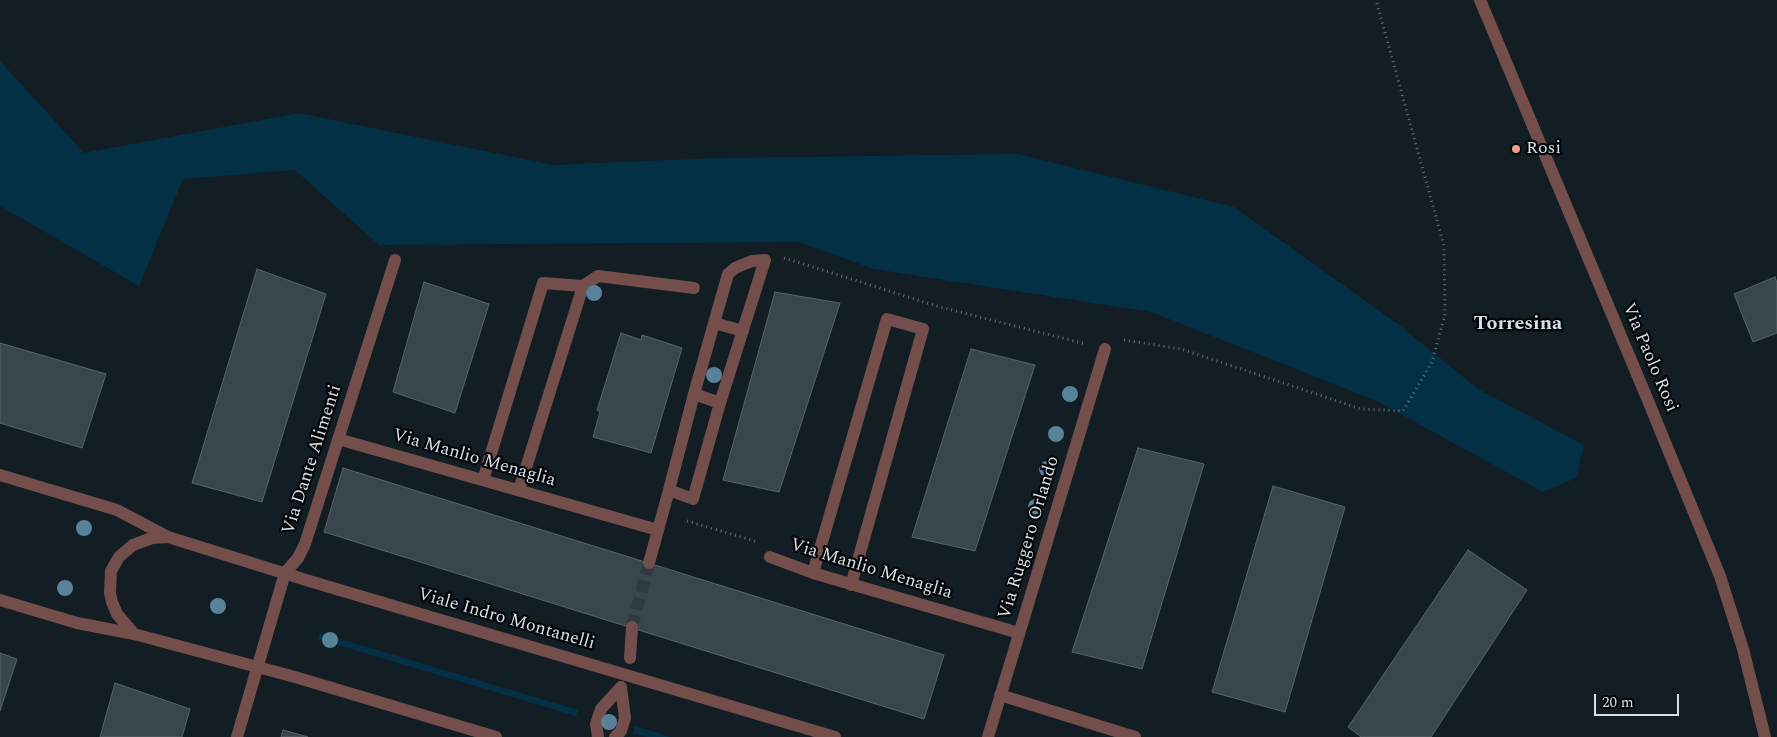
<!DOCTYPE html>
<html>
<head>
<meta charset="utf-8">
<style>
  body { margin:0 }
  #map { position:relative; width:1777px; height:737px; overflow:hidden; background:#121d24; font-family:Spectral,serif }
  canvas { display:block }
  .scale { position:absolute; left:1594px; top:694px; width:85px; height:22px; box-sizing:border-box; border:2px solid #d8dfe4; border-top:0; padding-left:6px; font-size:15px; line-height:18px; white-space:nowrap; color:#d8dfe4; -webkit-text-stroke:4px #040709; paint-order:stroke }
</style>
</head>
<body>
<div id="map">
<canvas width="1777" height="737"></canvas>
<div class="scale">20 m</div>
</div>
<script>
const context = document.querySelector('canvas').getContext('2d');
context.lineJoin = 'round';
function paint(path, color) { context.fillStyle = color; context.fill(path, 'evenodd'); }
const toPath = rows => new Path2D(rows.map(r => 'M' + r).join(''));
function strokePath(path, color, width, dash) { context.strokeStyle = color; context.lineWidth = width; context.lineCap = dash ? 'butt' : 'round'; context.setLineDash(dash || []); context.stroke(path); }
function write(font, color, halo, rows, align = 'center') {
  context.font = font + ' Spectral,serif'; context.lineWidth = 4.5; context.setLineDash([]); context.textBaseline = 'middle'; context.strokeStyle = halo; context.fillStyle = color; for (const [text, x, y, turn = 0] of rows) {
    context.save(); context.translate(x, y); context.rotate((+turn || 0) * Math.PI / 180); context.textAlign = isNaN(turn) ? turn : align; if (halo) context.strokeText(text, 0, 0); context.fillText(text, 0, 0); context.restore();
  }
}
const green = toPath([
  [0,61,84,153,299,113,553,165,717,158,1018,154,1234,207,1398,324,1478,389,1584,445,1576,478,1543,492,1377,401,1151,312,874,269,799,242,379,245,295,170,183,179,139,286,0,206],
  [320,633,578,710,576,716,318,639],
  [635,726,671,737,647,737,633,733]
]);
const building = toPath([
  [257,269,326,294,262,502,192,483,257,269],
  [1775,277,1777,283,1777,333,1753,342,1734,294,1775,277],
  [424,282,489,304,455,413,393,392,424,282],
  [775,292,840,303,779,492,723,480,775,292],
  [621,333,641,340,642,335,682,348,651,453,593,437,600,412,597,410,621,333],
  [0,343,106,374,82,448,0,423,0,343],
  [971,349,1035,365,975,551,912,537,971,349],
  [1138,448,1204,464,1142,669,1072,652,1138,448],
  [343,468,944,655,924,719,324,532,343,468],
  [1273,486,1345,507,1285,712,1212,692,1273,486],
  [1468,550,1527,590,1431,737,1361,737,1348,727,1468,550],
  [0,653,17,659,0,711,0,653],
  [115,683,190,709,182,737,100,737,115,683],
  [283,730,308,737,281,737,283,730]
]);
const pedestrianTunnel = toPath([
  [632,627,649,563]
]);
const path = toPath([
  [784,258,940,307,1086,344],
  [1124,340,1181,349,1361,409,1403,411,1432,362,1445,314,1444,246,1376,0],
  [687,521,758,542]
]);
const pedestrian = toPath([
  [765,260,720,403,693,499,669,490,694,394,728,274,735,268,752,261,765,260],
  [714,323,743,331],
  [694,394,720,403],
  [649,563,669,490],
  [630,658,632,627],
  [598,737,596,724,601,709,621,687],
  [615,737,621,731,625,718,621,687]
]);
const minor = toPath([
  [1480,0,1644,391,1720,576,1743,649,1765,737],
  [583,286,598,276,694,288],
  [338,439,658,530],
  [0,475,117,510,168,537,306,580,835,737],
  [483,480,543,283,583,286,519,490],
  [770,557,813,573,1019,633],
  [813,573,887,319,923,329,851,585],
  [0,600,77,623,134,634,295,677,496,737],
  [134,634,117,614,112,602,110,593,111,571,119,557,133,545,152,538,168,537],
  [1000,695,1135,737],
  [237,737,285,573,298,558,305,544,395,260],
  [988,737,1105,349]
]);
const trees = [
  [594,293],
  [714,375],
  [1070,394],
  [1056,434],
  [1047,469],
  [1036,507],
  [84,528],
  [65,588],
  [218,606],
  [330,640],
  [609,722]
];
const markers = [
  [1516,149,5,"#f59c91"]
];
const poiNames = [
  ["Rosi",1526,149]
];
const streetNames = [
  ["Via Paolo Rosi",1649,358,67],
  ["Via Manlio Menaglia",474,459,16],
  ["Via Dante Alimenti",313,460,-72],
  ["Via Ruggero Orlando",1030,538,-73],
  ["Via Manlio Menaglia",871,570,17],
  ["Viale Indro Montanelli",506,620,16]
];
const quarterNames = [
  ["Torresina",1518,325]
];
paint(green, '#043046');
paint(building, '#3a464e');
strokePath(building, '#57646c', 1);
strokePath(pedestrianTunnel, '#303a41', 12, [12, 6]);
strokePath(path, '#666f75', 3, [1, 4]);
strokePath(pedestrian, '#744e4a', 12);
strokePath(minor, '#744e4a', 12);
context.fillStyle = '#58819a';
for (const [x, y] of trees) { context.beginPath(); context.arc(x, y, 8, 0, 2 * Math.PI); context.fill(); }
for (const [x, y, r, color] of markers) { const dot = new Path2D(); dot.arc(x, y, r, 0, 2 * Math.PI); context.fillStyle = color; context.fill(dot); strokePath(dot, '#040709', 2); }
write('18px', '#d8dfe4', '#040709', poiNames, 'left');
write('18px', '#d8dfe4', '#040709', streetNames);
write('bold 20px', '#d8dfe4', '#040709', quarterNames);
</script>
</body>
</html>
